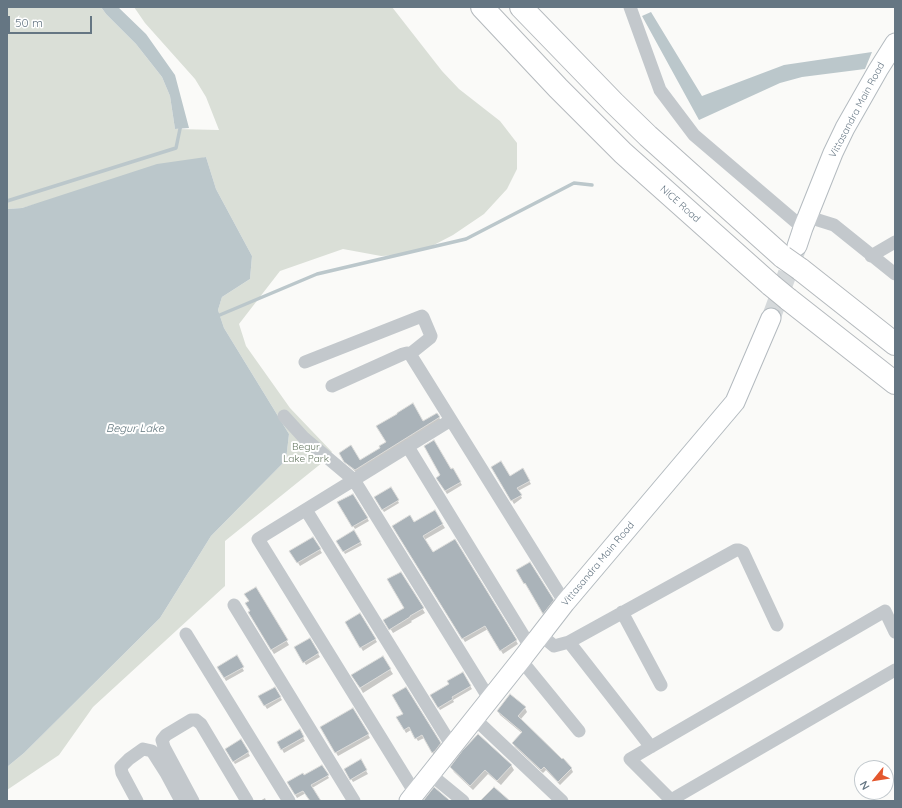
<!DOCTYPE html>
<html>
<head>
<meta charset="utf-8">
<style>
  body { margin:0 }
  #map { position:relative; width:902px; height:808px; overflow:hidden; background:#fafaf8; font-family:Quicksand,sans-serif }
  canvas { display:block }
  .frame { position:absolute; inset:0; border:8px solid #657683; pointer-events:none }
  .north { position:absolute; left:854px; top:760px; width:40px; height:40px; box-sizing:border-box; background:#fff; border:1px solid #c1c8cd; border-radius:50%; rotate:240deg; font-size:11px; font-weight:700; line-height:16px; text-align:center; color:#657683 }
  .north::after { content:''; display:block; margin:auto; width:14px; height:18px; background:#e4572e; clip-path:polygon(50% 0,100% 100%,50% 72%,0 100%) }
  .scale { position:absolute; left:8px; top:16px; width:84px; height:18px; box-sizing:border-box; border:2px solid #657683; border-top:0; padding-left:5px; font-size:12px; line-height:14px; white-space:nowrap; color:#657683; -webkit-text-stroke:3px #fff; paint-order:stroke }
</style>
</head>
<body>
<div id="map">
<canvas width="902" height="808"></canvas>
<div class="frame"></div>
<div class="north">N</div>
<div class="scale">50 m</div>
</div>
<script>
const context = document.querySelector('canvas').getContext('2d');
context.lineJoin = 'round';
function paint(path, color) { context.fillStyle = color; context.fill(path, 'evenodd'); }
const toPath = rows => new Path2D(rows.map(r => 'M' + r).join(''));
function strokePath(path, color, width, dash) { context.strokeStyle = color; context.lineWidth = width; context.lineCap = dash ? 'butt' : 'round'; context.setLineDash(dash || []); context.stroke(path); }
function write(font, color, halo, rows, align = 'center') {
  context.font = font + ' Quicksand,sans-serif'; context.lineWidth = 4; context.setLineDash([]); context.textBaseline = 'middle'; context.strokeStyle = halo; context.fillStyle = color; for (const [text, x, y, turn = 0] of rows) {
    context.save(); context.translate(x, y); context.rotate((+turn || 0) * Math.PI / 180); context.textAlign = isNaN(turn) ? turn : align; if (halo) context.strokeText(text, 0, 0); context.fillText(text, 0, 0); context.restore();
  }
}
const green = toPath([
  [7,7,101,7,106,14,136,44,162,77,170,96,175,129,219,130,206,97,195,79,145,23,134,7,392,7,442,71,459,89,500,121,517,143,517,169,507,189,484,214,453,235,430,247,400,255,381,256,343,249,280,271,239,324,246,346,290,408,332,452,323,462,225,541,225,586,93,707,59,755,7,790,7,767,24,753,160,618,211,536,286,460,289,434,224,328,218,310,222,297,250,279,252,256,216,189,206,157,22,208,7,209]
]);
const water = toPath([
  [101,7,118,7,146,34,175,75,189,128,175,129,170,96,162,77,136,44,106,14],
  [651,12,702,96,784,65,872,52,865,69,802,77,780,83,699,120,642,16],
  [206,157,216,189,252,256,250,279,222,297,218,310,224,328,289,434,286,460,211,536,160,618,24,753,7,767,7,209,22,208,157,164]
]);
const shadow = toPath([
  [437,414,441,421,357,473,348,465,341,453,359,461,381,448,387,443,423,423],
  [492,467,510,477,523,470,531,484,518,491,522,498,514,504],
  [452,469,462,485,447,494,437,478],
  [391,488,399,503,384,512,375,498],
  [352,495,369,521,355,529,339,503],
  [435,512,445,528,424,540,433,553,455,541,518,644,503,654,488,629,465,642,457,629,414,524],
  [354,532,362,545,345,554,338,541],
  [313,538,322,553,300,566,291,551],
  [529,563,555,605,546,617,528,587,528,588,517,570],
  [401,573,425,613,411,621,412,622,393,633,385,620,405,609],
  [255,588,289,645,274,654,249,613,252,611],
  [360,614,377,642,363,651,346,622],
  [310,640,320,657,306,665,296,648],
  [236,657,244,671,226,681,218,667],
  [382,657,393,674,363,693,353,675],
  [463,674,472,689,453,700,454,702,440,710,431,696,450,685],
  [274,688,282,700,267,709,259,696],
  [406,688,442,747,434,755,424,738,418,741,411,730,406,733,398,718,404,714],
  [525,708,527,712,521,719,571,768,573,772,560,785,546,770,543,773,515,747,513,743,523,734,500,715,498,711],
  [353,709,370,738,338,756,321,727],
  [299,731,305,741,284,753,278,742],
  [241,740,250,756,235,764,226,749],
  [360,761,368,774,353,782,345,769],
  [511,765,514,770,501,785,488,774,473,790,454,772,451,767],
  [322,766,329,778,312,788,320,801,311,801,306,793,297,798,288,782,304,776],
  [265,798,266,801,260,801]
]);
const stream = toPath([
  [7,201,176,148,181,124],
  [215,317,317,274,466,239,574,183,592,185]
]);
const building = toPath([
  [413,403,423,421,437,413,440,417,355,470,344,462,339,453,351,445,360,460,380,448,379,446,386,442,376,426,397,414,397,413,413,403],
  [434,440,451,469,453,468,461,482,445,491,436,478,440,475,424,446,434,440],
  [501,461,510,476,523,468,530,481,517,488,522,495,511,501,491,467,501,461],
  [391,487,399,500,382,510,374,497,391,487],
  [353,494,368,518,352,527,337,502,353,494],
  [435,510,443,524,423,536,433,552,455,539,517,640,500,651,485,626,462,639,392,526,410,515,414,522,435,510],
  [354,530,361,542,343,552,336,541,354,530],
  [313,537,321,549,297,563,289,551,313,537],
  [530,562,554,600,543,614,525,583,524,584,516,570,530,562],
  [401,572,424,608,410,616,410,617,389,630,383,620,404,608,387,579,401,572],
  [256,587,288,640,271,650,248,612,250,611,245,603,249,601,244,594,256,587],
  [360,613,376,639,360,648,345,622,360,613],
  [310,638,319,653,303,663,294,647,310,638],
  [237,655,244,667,224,678,217,667,237,655],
  [383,656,391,669,360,688,351,675,383,656],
  [463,672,471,686,452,697,453,699,438,708,430,695,449,684,447,681,463,672],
  [275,687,281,697,264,706,258,696,275,687],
  [406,687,441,743,435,751,432,753,422,735,415,739,409,727,404,730,396,717,403,714,392,695,406,687],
  [510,694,526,707,518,716,562,759,563,758,572,768,558,782,544,767,541,770,512,743,522,732,497,711,510,694],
  [353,708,369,734,335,753,320,727,353,708],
  [300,729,304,737,281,750,277,742,300,729],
  [478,734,512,765,497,781,485,770,470,786,450,767,462,751,478,734],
  [241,739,249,752,233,762,225,749,241,739],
  [361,759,367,770,350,780,344,769,361,759],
  [322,765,329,775,311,785,321,801,310,801,303,791,295,795,287,782,303,773,304,775,322,765],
  [434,787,448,799,450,801,423,801,434,787],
  [494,787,510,801,480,801,494,787]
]);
const secondaryTunnel = toPath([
  [771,318,796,250]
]);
const street = toPath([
  [630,7,660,90,694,135,803,228],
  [808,217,818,220,834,225,895,274],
  [871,256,895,242],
  [305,362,422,316,423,317,431,336,430,338,410,354],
  [332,386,403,354,407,353,410,354,565,603],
  [284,416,304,438,354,480,490,700],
  [408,447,531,648],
  [306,510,452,746],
  [234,605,354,801],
  [622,612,661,685],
  [186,634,289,801],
  [541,635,554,646,569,642,736,550,739,550,743,552,777,625],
  [569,642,651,747],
  [521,660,579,731],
  [475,719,562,801],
  [430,774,463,801],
  [415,793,258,539,451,420],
  [671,800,895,670],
  [137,801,122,773,121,767,129,759,143,749,152,751,166,773,181,801],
  [193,801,164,747,162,740,166,735,191,720,196,720,201,724,247,801],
  [672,801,630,759,885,611,895,632]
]);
const secondary = toPath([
  [797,246,803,228,833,153,845,128,878,70,895,43],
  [409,801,521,660,565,603,735,402,771,318]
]);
const highway = toPath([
  [482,7,558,88,623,153,771,285],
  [521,7,614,103,648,136,783,257],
  [800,269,895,344],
  [788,299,895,383]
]);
const highwayBridge = toPath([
  [783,257,800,269],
  [771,285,788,299]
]);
const streetNames = [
  ["Vittasandra Main Road",857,110,-62],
  ["NICE Road",680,204,42],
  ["Vittasandra Main Road",598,564,-50]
];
const parkNames = [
  ["Begur",306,447],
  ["Lake Park",306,459]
];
const waterNames = [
  ["Begur Lake",135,429]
];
paint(green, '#dadfd7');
paint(water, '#bbc7cb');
paint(shadow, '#0003');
strokePath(stream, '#bbc7cb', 3.5);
paint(building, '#aab3b9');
strokePath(building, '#dcdcda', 1);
strokePath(secondaryTunnel, '#d5d9db', 19, [19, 10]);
strokePath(secondary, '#b3babf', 21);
strokePath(highway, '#b4b9bd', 24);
strokePath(street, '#c3c8cc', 13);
strokePath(secondary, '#fff', 19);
strokePath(highway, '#fff', 22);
strokePath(highwayBridge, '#b4b9bd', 24, []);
strokePath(highwayBridge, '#fff', 22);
write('10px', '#657683', '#fff', streetNames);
write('10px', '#687a64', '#fff', parkNames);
write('italic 11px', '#60757c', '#fff', waterNames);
</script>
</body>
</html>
